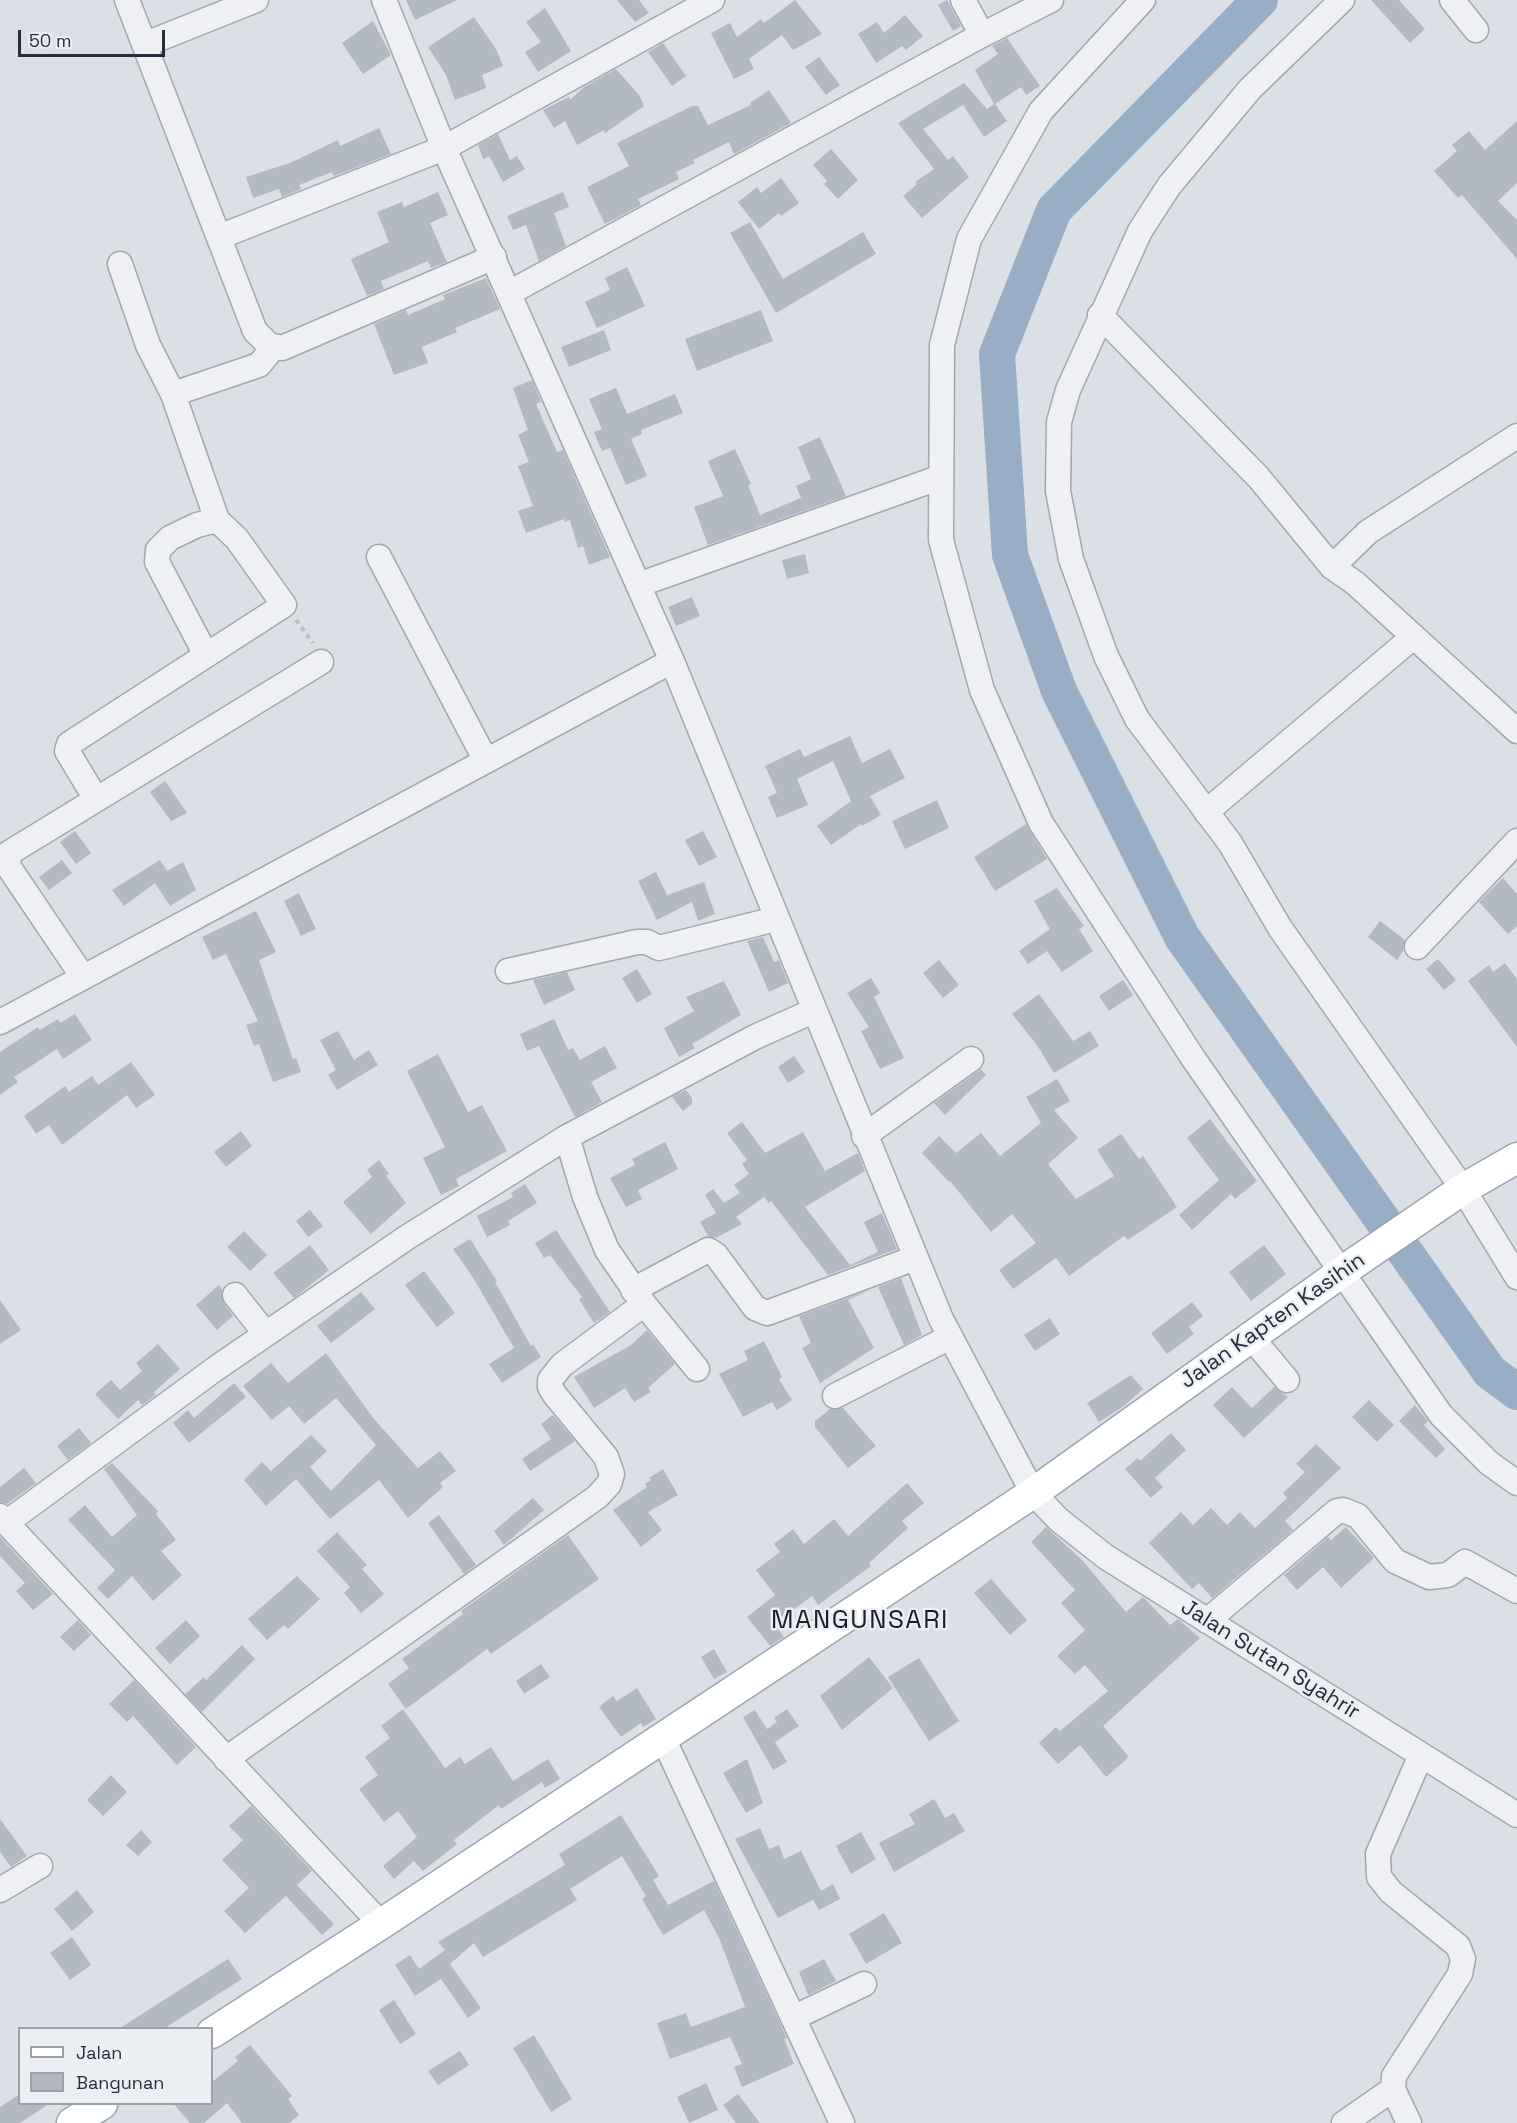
<!DOCTYPE html>
<html>
<head>
<meta charset="utf-8">
<style>
  body { margin:0 }
  #map { position:relative; width:1517px; height:2123px; overflow:hidden; background:#dbe0e6; font-family:"Space Grotesk",sans-serif }
  canvas { display:block }
  .legend { position:absolute; left:18px; top:2027px; width:195px; height:78px; box-sizing:border-box; background:#ebeef3; border:2px solid #9ca1a9; margin:0; padding:8px 10px; list-style:none; font-size:18px; color:#262e3b }
  .legend li { display:flex; align-items:center; gap:12px; height:30px }
  .legend b { width:30px; border:2px solid #9ca1a9 }
  .scale { position:absolute; left:18px; top:30px; width:147px; height:27px; box-sizing:border-box; border:3px solid #262e3b; border-top:0; padding-left:8px; font-size:18px; line-height:21px; white-space:nowrap; color:#262e3b; -webkit-text-stroke:4px #ebeef3; paint-order:stroke }
</style>
</head>
<body>
<div id="map">
<canvas width="1517" height="2123"></canvas>
<ul class="legend">
<li><b style="height:8px;background:#fff"></b>Jalan</li>
<li><b style="height:16px;background:#b3b9c2"></b>Bangunan</li>
</ul>
<div class="scale">50 m</div>
</div>
<script>
const context = document.querySelector('canvas').getContext('2d');
context.lineJoin = 'round';
const toPath = rows => new Path2D(rows.map(r => 'M' + r).join(''));
function strokePath(path, color, width, dash) { context.strokeStyle = color; context.lineWidth = width; context.lineCap = dash ? 'butt' : 'round'; context.setLineDash(dash || []); context.stroke(path); }
function paint(path, color) { context.fillStyle = color; context.fill(path, 'evenodd'); }
function write(font, color, halo, rows, align = 'center') {
  context.font = font + ' "Space Grotesk",sans-serif'; context.lineWidth = 5; context.setLineDash([]); context.textBaseline = 'middle'; context.strokeStyle = halo; context.fillStyle = color; for (const [text, x, y, turn = 0] of rows) {
    context.save(); context.translate(x, y); context.rotate((+turn || 0) * Math.PI / 180); context.textAlign = isNaN(turn) ? turn : align; if (halo) context.strokeText(text, 0, 0); context.fillText(text, 0, 0); context.restore();
  }
}
const river = toPath([
  [1260,0,1054,210,997,354,1010,555,1059,691,1182,937,1490,1372,1517,1392]
]);
const building = toPath([
  [406,0,457,0,415,20],
  [617,0,639,0,649,13,635,22],
  [795,0,822,34,793,50,782,35,749,59,754,69,734,79,711,33,730,23,737,37,761,19,764,23],
  [947,0,961,26,953,31,938,5],
  [1371,0,1399,0,1425,29,1410,43],
  [545,8,571,51,538,72,525,52,541,42,526,22],
  [905,15,923,36,906,50,902,46,876,63,858,34,877,22,884,33],
  [474,17,496,49,503,66,482,75,486,88,455,100,446,75,428,47],
  [373,21,391,55,363,74,342,43],
  [1007,38,1040,86,1026,95,1021,87,995,104,1007,121,984,137,963,105,923,129,948,160,953,156,969,177,922,218,903,196,917,184,915,182,934,169,898,123,964,83,987,109,994,104,975,70,998,54,992,46],
  [663,43,686,76,672,86,648,52],
  [819,57,840,85,826,95,805,67],
  [616,69,639,95,644,106,605,133,604,130,577,145,565,121,554,128,543,110,569,97,570,100,584,87],
  [769,90,791,123,734,154,729,142,693,160,695,163,676,172,679,179,638,199,641,205,605,224,587,187,629,166,617,143,692,106,698,106,708,125,751,105,750,103],
  [1517,121,1517,183,1498,201,1517,220,1517,259,1462,195,1458,198,1434,171,1457,151,1452,145,1469,131,1485,150],
  [379,128,391,154,334,176,332,172,299,185,301,189,282,197,279,189,253,198,246,177,290,163,338,140,340,146],
  [498,134,510,160,517,156,525,169,503,182,489,156,483,159,478,145],
  [831,149,858,180,838,199,824,184,827,181,813,165],
  [781,178,799,203,781,216,779,213,759,229,738,202,757,187,761,193],
  [438,192,448,215,430,223,447,262,431,268,428,261,381,281,384,289,367,296,351,259,389,242,377,212,402,202,404,207],
  [563,192,569,207,554,213,566,246,539,261,526,225,513,230,507,216],
  [750,222,783,279,863,232,876,254,776,313,730,233],
  [627,267,645,306,597,328,585,302,610,290,605,278],
  [486,278,500,309,455,328,457,332,422,347,428,363,394,375,374,324,406,310,408,315,445,299,443,295],
  [761,310,773,341,697,371,685,339],
  [604,330,611,350,569,367,561,347],
  [532,380,541,402,536,404,557,452,563,450,610,557,589,565,583,546,578,548,570,520,565,522,564,519,526,533,518,511,533,506,518,466,529,462,518,435,528,430,513,388],
  [616,388,627,414,675,394,683,413,641,430,642,434,631,439,647,476,626,485,610,448,602,451,598,442,594,432,602,429,589,399],
  [820,437,846,496,708,545,694,507,723,496,708,461,735,449,751,484,748,485,760,515,801,498,796,486,811,479,798,447],
  [805,554,809,573,787,579,782,560],
  [692,597,700,616,676,626,668,607],
  [850,736,862,763,890,749,905,778,870,796,881,815,862,826,861,824,831,845,817,826,851,801,833,761,797,779,808,805,777,818,768,797,777,793,765,766,800,749,804,757],
  [165,781,187,813,171,821,150,792],
  [937,800,949,828,905,849,892,821],
  [1026,824,1047,859,995,891,974,857],
  [75,831,91,853,76,864,60,842],
  [703,831,717,857,699,866,685,840],
  [62,860,72,873,49,890,39,877],
  [160,860,167,871,183,862,196,890,170,906,155,883,124,906,112,890],
  [656,872,667,895,704,882,715,914,698,921,692,902,657,920,638,881],
  [1503,878,1517,894,1517,926,1508,934,1479,902],
  [1057,888,1084,926,1079,929,1093,951,1062,972,1047,951,1028,964,1019,951,1050,929,1034,901],
  [299,893,316,929,301,936,284,901],
  [256,911,276,952,259,960,293,1059,296,1058,301,1072,273,1082,259,1044,254,1046,246,1025,258,1021,226,954,213,960,202,937],
  [1380,921,1405,940,1403,951,1397,960,1368,937],
  [763,937,774,962,779,960,788,983,769,992,747,941],
  [1438,959,1456,980,1444,990,1426,969],
  [939,960,959,985,943,998,923,973],
  [1505,963,1517,979,1517,1047,1468,981,1489,965,1493,972],
  [637,969,652,994,637,1003,622,978],
  [567,972,575,990,544,1005,533,980],
  [871,978,880,993,874,997,904,1058,880,1069,861,1031,869,1027,847,993],
  [1123,980,1133,995,1109,1011,1099,996],
  [724,981,741,1015,692,1044,695,1048,679,1057,664,1028,694,1011,686,997],
  [1039,994,1073,1041,1090,1031,1099,1046,1054,1073,1037,1045,1012,1014],
  [75,1014,92,1040,63,1059,57,1049,14,1077,18,1082,0,1095,0,1052,38,1027,40,1030,58,1019,60,1023],
  [554,1019,568,1050,573,1048,580,1060,605,1046,617,1068,591,1082,602,1102,575,1117,539,1046,527,1051,520,1034],
  [338,1031,354,1060,369,1050,378,1065,337,1090,328,1075,336,1070,320,1040],
  [438,1054,468,1112,482,1105,507,1151,456,1179,459,1186,441,1195,423,1158,445,1147,407,1071],
  [794,1056,805,1072,788,1083,778,1067],
  [131,1062,155,1095,136,1108,127,1095,62,1145,49,1125,36,1134,24,1116,65,1086,69,1092,92,1076,98,1085],
  [981,1069,986,1075,945,1115,934,1103],
  [1057,1079,1070,1101,1054,1110,1078,1138,1048,1164,1076,1199,1114,1176,1097,1150,1121,1134,1139,1159,1143,1156,1177,1207,1128,1240,1124,1236,1069,1276,1056,1258,1013,1289,999,1270,1036,1243,1012,1214,991,1232,950,1181,949,1182,922,1153,939,1136,956,1153,981,1133,1000,1156,1041,1123,1026,1097],
  [686,1090,692,1098,692,1104,683,1111,672,1097],
  [1210,1119,1257,1181,1235,1199,1231,1194,1192,1230,1179,1215,1219,1180,1187,1138],
  [742,1122,765,1153,803,1132,825,1171,858,1153,865,1171,805,1207,850,1265,878,1252,864,1222,882,1213,897,1249,828,1275,771,1201,769,1203,764,1197,736,1217,742,1224,716,1238,708,1236,700,1222,716,1213,705,1195,713,1189,724,1203,740,1193,734,1185,749,1174,742,1164,747,1160,727,1133],
  [241,1131,252,1146,226,1167,214,1152],
  [665,1142,678,1169,638,1190,642,1199,626,1207,610,1178,635,1165,632,1159],
  [379,1160,389,1174,386,1176,406,1203,371,1234,343,1202,372,1177,367,1170],
  [525,1184,537,1203,508,1221,510,1225,487,1237,477,1216,513,1197,511,1193],
  [310,1210,323,1226,308,1237,296,1221],
  [556,1230,610,1312,594,1323,579,1299,582,1297,550,1255,544,1258,535,1243],
  [244,1231,267,1255,250,1271,227,1247],
  [470,1239,497,1281,495,1282,531,1346,533,1344,541,1357,502,1383,489,1364,514,1348,472,1276,453,1249],
  [310,1245,329,1270,294,1298,273,1273],
  [1264,1245,1286,1274,1251,1301,1229,1272],
  [424,1271,455,1313,437,1327,405,1285],
  [901,1278,922,1335,904,1345,878,1287],
  [219,1285,222,1289,224,1303,233,1316,217,1330,196,1305],
  [872,1289,848,1300,874,1348,820,1383,802,1348,811,1343,799,1316],
  [361,1292,375,1309,331,1343,317,1326],
  [0,1300,21,1330,0,1344],
  [1192,1302,1203,1316,1189,1327,1194,1334,1167,1354,1151,1333],
  [1050,1318,1060,1334,1035,1351,1024,1335],
  [647,1330,675,1364,648,1388,651,1392,634,1402,625,1388,594,1408,574,1377,631,1345],
  [764,1341,782,1377,779,1379,792,1400,777,1410,772,1402,743,1417,719,1374,748,1360,744,1351],
  [158,1344,180,1369,154,1392,156,1395,142,1405,138,1400,118,1419,95,1394,111,1380,120,1390,142,1371,136,1363],
  [326,1353,374,1419,418,1468,440,1451,456,1471,440,1483,443,1487,408,1518,379,1480,330,1519,296,1479,266,1506,244,1480,262,1462,271,1471,311,1435,327,1451,310,1467,331,1491,376,1445,336,1398,304,1424,289,1406,272,1420,243,1386,271,1363,288,1383],
  [1131,1375,1143,1389,1124,1406,1099,1422,1087,1403],
  [234,1383,246,1397,189,1443,173,1423,188,1410,194,1418],
  [1232,1387,1252,1408,1274,1387,1288,1397,1244,1438,1213,1405],
  [1369,1400,1394,1425,1377,1442,1352,1417],
  [1415,1405,1428,1421,1424,1425,1445,1449,1436,1458,1399,1421],
  [843,1408,876,1446,848,1468,815,1427,815,1421,830,1409],
  [553,1415,575,1441,530,1471,522,1459,551,1439,541,1424],
  [79,1428,91,1443,68,1460,57,1446],
  [1171,1433,1186,1450,1155,1478,1163,1487,1151,1498,1125,1469,1138,1458,1140,1461],
  [1316,1444,1341,1468,1285,1521,1293,1530,1212,1598,1199,1583,1192,1589,1149,1543,1181,1512,1193,1525,1211,1508,1227,1525,1240,1512,1255,1528,1287,1498,1283,1493,1305,1472,1296,1464],
  [112,1463,158,1511,156,1514,176,1540,161,1551,182,1575,153,1601,132,1576,108,1599,97,1588,115,1570,68,1520,85,1505,112,1537,137,1515,104,1469],
  [24,1468,36,1483,7,1504,0,1502,0,1487],
  [663,1469,678,1495,648,1512,662,1530,641,1547,613,1510,647,1487,645,1484,651,1480,649,1478],
  [907,1483,924,1503,902,1521,908,1528,869,1563,871,1566,818,1605,812,1596,774,1624,784,1637,770,1646,747,1617,775,1595,756,1570,780,1552,774,1544,793,1529,804,1544,834,1519,848,1536],
  [533,1498,544,1510,504,1545,494,1531],
  [439,1515,476,1565,464,1574,428,1523],
  [1046,1527,1082,1560,1126,1612,1143,1597,1170,1625,1178,1619,1200,1638,1103,1726,1129,1757,1106,1777,1080,1745,1058,1764,1039,1743,1056,1727,1060,1731,1108,1691,1085,1665,1075,1674,1057,1656,1085,1630,1061,1603,1075,1590,1031,1542],
  [1346,1527,1374,1558,1341,1588,1323,1567,1297,1590,1284,1575,1328,1537,1331,1540],
  [337,1532,367,1565,362,1569,384,1594,361,1613,344,1593,350,1587,317,1551],
  [568,1535,599,1579,491,1654,487,1649,406,1709,388,1684,409,1668,402,1659,463,1614,461,1611],
  [0,1537,53,1594,33,1610,16,1591,25,1583,0,1556],
  [297,1576,320,1599,288,1629,284,1625,267,1640,248,1619],
  [991,1579,1027,1620,1010,1635,974,1593],
  [78,1620,91,1635,74,1651,60,1637],
  [186,1620,200,1636,170,1664,155,1648],
  [242,1645,255,1659,202,1712,185,1694,204,1677,206,1680],
  [714,1649,727,1672,714,1679,701,1657],
  [869,1657,893,1688,842,1730,820,1696],
  [919,1658,959,1721,929,1741,888,1677],
  [541,1664,550,1677,524,1694,516,1681],
  [134,1680,196,1747,177,1765,133,1716,127,1722,109,1704],
  [637,1688,656,1719,643,1727,641,1723,621,1737,599,1707,613,1696,617,1701],
  [403,1709,445,1768,460,1757,465,1764,491,1747,513,1781,548,1759,560,1779,545,1788,542,1782,501,1809,499,1805,454,1840,457,1844,423,1871,414,1861,394,1879,383,1866,417,1837,398,1811,384,1822,359,1789,378,1775,365,1757,390,1738,381,1726],
  [787,1709,799,1726,775,1742,787,1762,773,1770,743,1717,755,1710,767,1729,777,1722,774,1718],
  [747,1759,763,1803,746,1813,723,1773],
  [111,1775,127,1792,103,1816,87,1800],
  [934,1799,945,1818,954,1813,965,1831,894,1872,879,1843,915,1824,909,1814],
  [251,1806,312,1871,297,1885,334,1924,322,1935,286,1896,245,1933,224,1911,249,1888,222,1860,243,1840,229,1826],
  [621,1815,659,1876,653,1880,668,1905,714,1881,787,2038,784,2039,794,2064,742,2087,734,2067,742,2064,730,2037,670,2059,657,2023,686,2013,691,2027,745,2007,719,1938,704,1910,663,1935,642,1899,646,1896,622,1856,570,1889,577,1900,483,1957,474,1943,450,1964,481,2008,468,2018,441,1979,415,1996,395,1965,410,1955,419,1969,445,1950,438,1942,565,1865,559,1854],
  [0,1819,27,1856,11,1867,0,1852],
  [760,1828,769,1849,779,1845,784,1859,801,1851,821,1891,833,1884,840,1899,819,1910,813,1900,778,1918,735,1839],
  [141,1830,152,1842,138,1856,126,1845],
  [861,1832,876,1859,851,1874,836,1846],
  [77,1890,94,1912,72,1931,54,1909],
  [884,1913,902,1943,866,1964,849,1934],
  [72,1937,91,1965,70,1980,50,1953],
  [228,1959,242,1979,165,2028,120,2028],
  [824,1959,836,1981,808,1995,799,1972],
  [394,2000,416,2034,400,2044,379,2010],
  [534,2035,572,2099,551,2112,513,2048],
  [250,2045,292,2096,288,2099,299,2115,289,2123,242,2123,227,2103,204,2123,190,2123,173,2103,212,2103,212,2082,238,2061,235,2057],
  [460,2051,469,2065,438,2085,428,2071],
  [706,2083,718,2110,689,2123,677,2097],
  [20,2094,20,2103,50,2103,20,2123,0,2123,0,2107],
  [738,2094,760,2123,736,2123,723,2105]
]);
const path = toPath([
  [296,620,313,643]
]);
const minor = toPath([
  [127,0,255,331,269,345,282,348,494,257],
  [384,0,444,148,672,661,941,1319,1033,1493,1059,1520,1106,1557,1517,1815],
  [963,0,982,35],
  [1143,0,1041,111,969,239,942,345,941,540,982,690,1041,823,1193,1058,1441,1415,1489,1463,1517,1483],
  [1342,0,1250,89,1169,186,1140,231,1068,390,1059,422,1058,491,1071,559,1106,656,1137,719,1230,843,1280,928,1463,1189,1517,1277],
  [1452,0,1476,30],
  [146,44,256,0],
  [219,237,444,148,712,0],
  [120,264,148,345,173,394,259,365,268,354,269,345],
  [509,293,982,35,1051,0],
  [1100,315,1259,478,1332,567],
  [173,394,217,520],
  [1517,436,1368,532,1332,567,1355,583,1517,731],
  [379,557,486,761],
  [638,585,941,477],
  [96,799,67,751,69,744,284,605,237,539,217,520,197,525,170,538,158,550,157,562,206,655],
  [1206,812,1412,638],
  [1417,947,1517,841],
  [508,971,637,942,647,942,659,948,776,919],
  [83,977,8,866,9,853,321,662],
  [0,1022,672,661],
  [864,1136,971,1059],
  [567,1137,585,1197,607,1250,644,1304,697,1369],
  [633,1290,708,1250,716,1255,755,1308,767,1313,915,1258],
  [235,1295,265,1333],
  [1251,1337,1287,1380],
  [835,1396,950,1337],
  [0,1516,381,1924],
  [6,1523,215,1369,406,1238,567,1137,755,1037,813,1011],
  [1207,1621,1337,1511,1343,1510,1358,1516,1395,1561,1429,1577,1448,1575,1465,1562,1517,1591],
  [663,1738,842,2123],
  [226,1759,597,1497,609,1484,612,1474,606,1457,555,1395,550,1387,550,1380,562,1365,644,1304],
  [0,1890,40,1866],
  [793,2018,864,1984],
  [1393,2089,1409,2123],
  [1344,2123,1393,2089,1394,2076,1460,1974,1463,1959,1458,1946,1391,1892,1379,1877,1378,1854,1421,1755]
]);
const major = toPath([
  [212,2033,381,1924,1033,1493,1356,1262,1463,1189,1517,1158],
  [72,2123,102,2104]
]);
const streetNames = [
  ["Jalan Kapten Kasihin",1273,1321,-35],
  ["Jalan Sutan Syahrir",1270,1660,32]
];
const quarterNames = [
  ["MANGUNSARI",860,1621]
];
strokePath(river, '#97aec5', 36);
paint(building, '#b3b9c2');
strokePath(minor, '#a1a7af', 27);
strokePath(major, '#9ba4b1', 33);
strokePath(path, '#babec4', 4, [4.5, 4.5]);
strokePath(minor, '#eef0f4', 24);
strokePath(major, '#fff', 30);
write('22px', '#262e3b', '#ebeef3', streetNames);
context.letterSpacing = '1.5px';
write('26px', '#181f2c', '#ebeef3', quarterNames);
context.letterSpacing = '0px';
</script>
</body>
</html>
